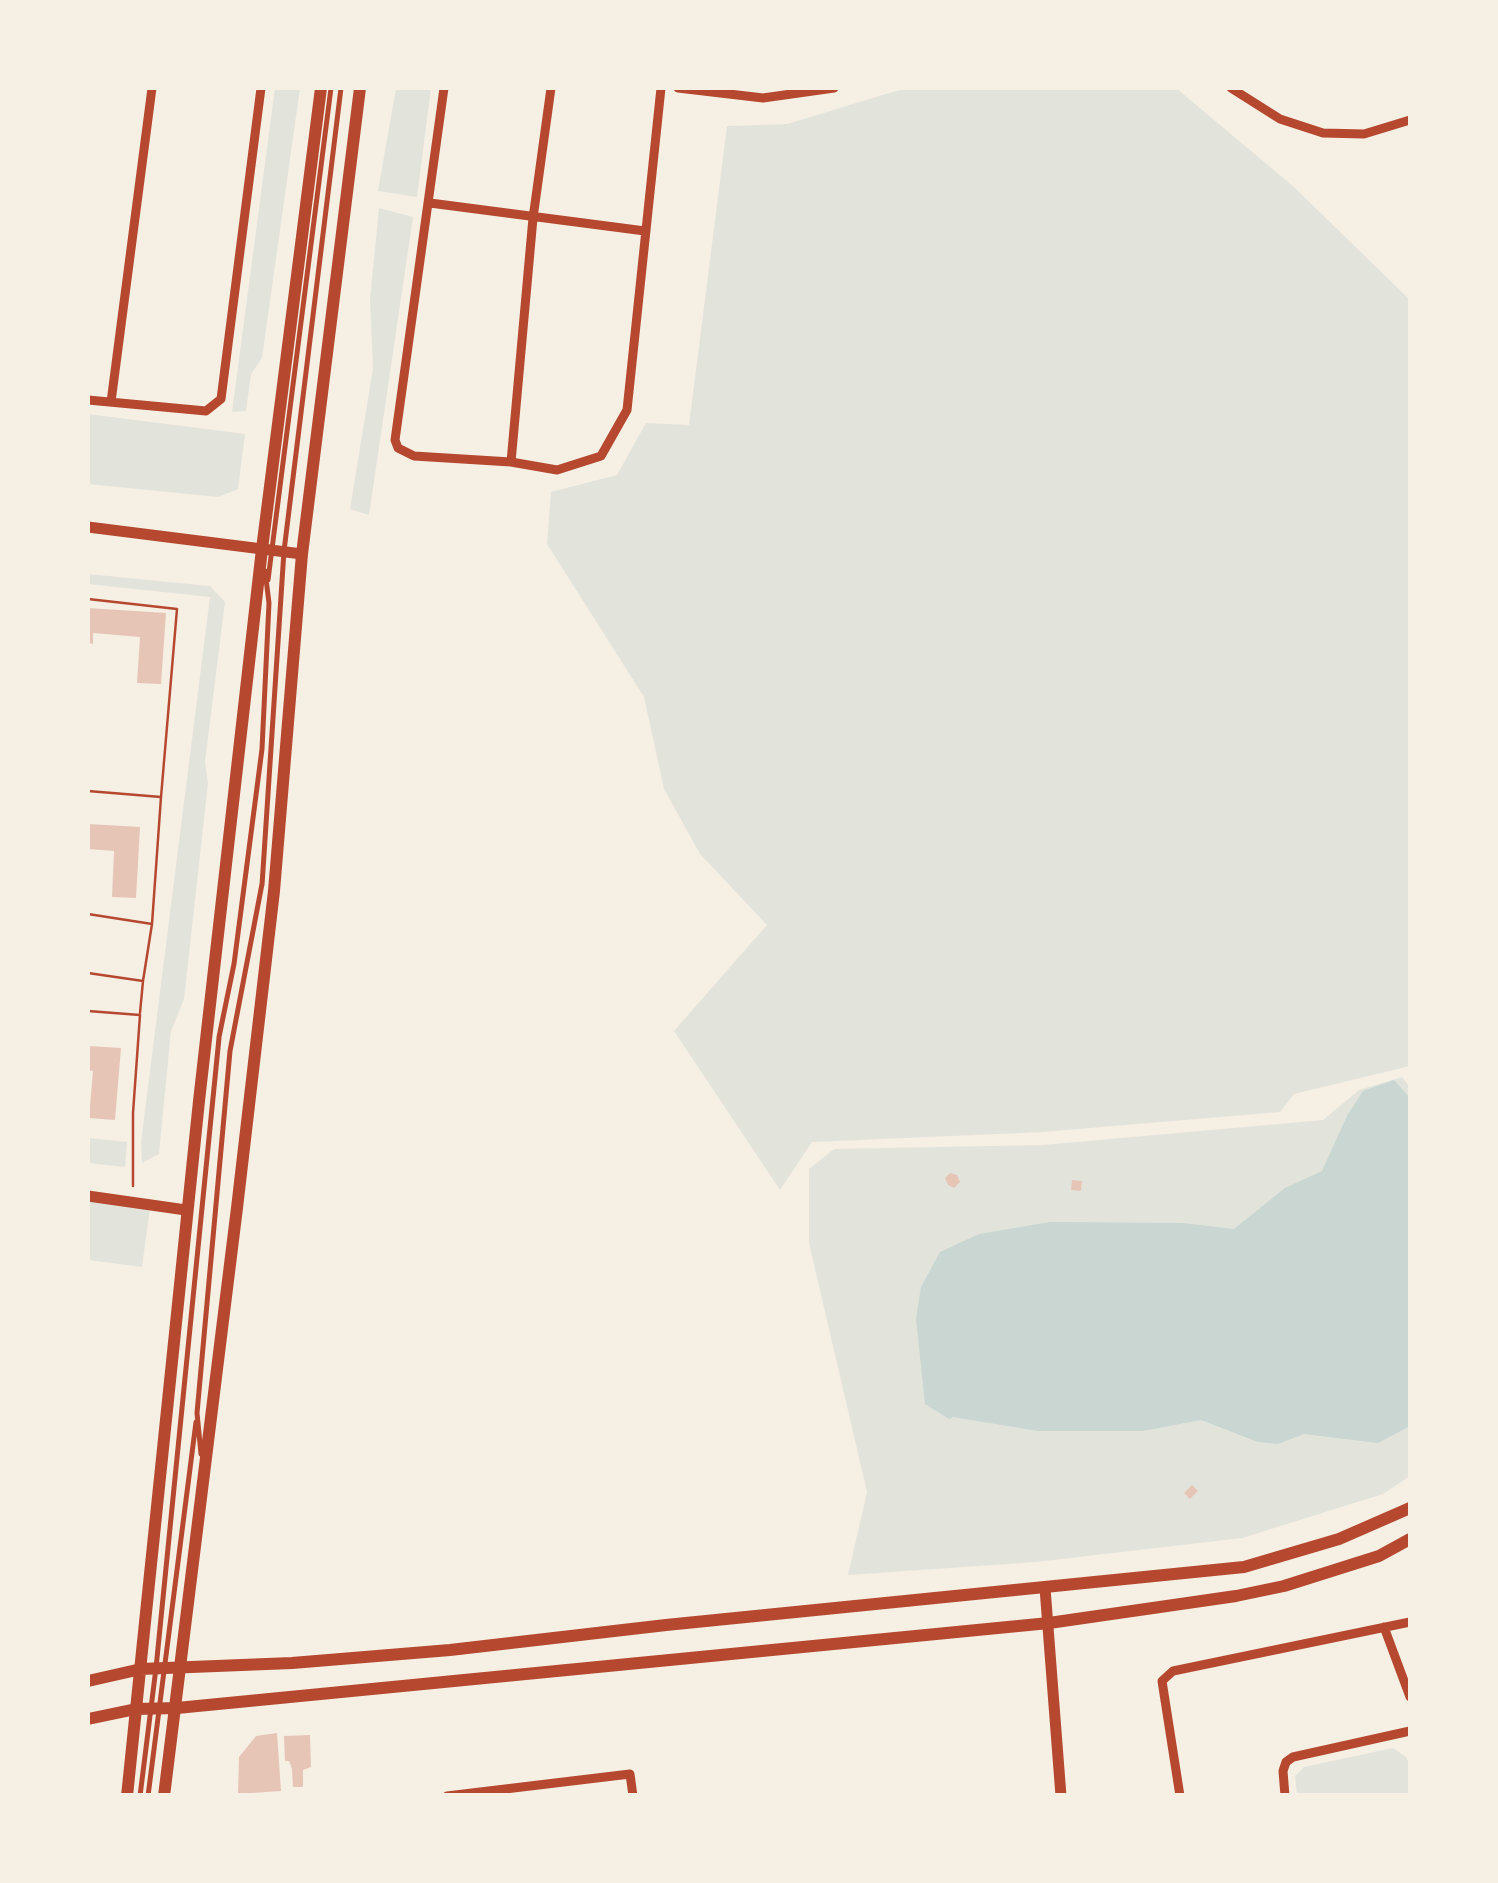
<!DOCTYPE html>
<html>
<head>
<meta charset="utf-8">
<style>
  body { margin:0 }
  #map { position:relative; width:1498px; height:1883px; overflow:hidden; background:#f6efe4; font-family:Ubuntu,sans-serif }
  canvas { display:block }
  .frame { position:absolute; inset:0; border:90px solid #f6efe4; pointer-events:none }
</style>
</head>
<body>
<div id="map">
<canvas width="1498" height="1883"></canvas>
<div class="frame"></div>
</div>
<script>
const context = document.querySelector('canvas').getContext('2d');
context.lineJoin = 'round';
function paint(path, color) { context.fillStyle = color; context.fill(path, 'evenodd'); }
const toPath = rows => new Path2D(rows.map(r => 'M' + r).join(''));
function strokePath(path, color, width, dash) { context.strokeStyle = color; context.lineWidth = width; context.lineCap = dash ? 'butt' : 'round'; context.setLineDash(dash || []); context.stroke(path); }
const green = toPath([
  [275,88,300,88,262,358,251,374,246,411,232,412],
  [396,88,431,88,417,197,378,191],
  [906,88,1176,88,1294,187,1410,300,1410,1066,1294,1094,1280,1112,1043,1132,812,1142,780,1190,674,1031,767,925,700,854,664,789,644,697,547,544,551,492,617,475,646,423,689,425,727,126,787,124],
  [379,208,413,217,369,515,350,509,373,368,370,300],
  [88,414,245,434,238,489,218,497,88,484],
  [88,574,210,586,225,602,205,762,208,783,184,999,171,1031,159,1154,142,1163,141,1142,210,597,88,584],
  [1402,1077,1410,1087,1410,1476,1383,1494,1242,1538,1036,1562,848,1575,867,1492,809,1243,809,1169,834,1149,1043,1145,1323,1120,1359,1090],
  [88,1138,127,1142,125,1167,88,1163],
  [88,1201,150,1208,142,1267,88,1260],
  [1393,1748,1406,1757,1410,1765,1410,1795,1297,1795,1295,1776,1304,1767]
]);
const water = toPath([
  [1394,1080,1410,1098,1410,1426,1378,1443,1304,1434,1278,1444,1258,1442,1201,1420,1143,1431,1038,1431,953,1417,949,1419,925,1404,916,1319,921,1287,940,1252,979,1234,1050,1222,1183,1223,1234,1229,1285,1188,1322,1171,1347,1116,1363,1091]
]);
const building = toPath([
  [88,608,166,613,161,684,137,683,140,637,93,633,93,644,88,643],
  [88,824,140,827,136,898,112,897,114,851,88,849],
  [88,1046,121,1048,115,1120,89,1118,93,1071,88,1070],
  [950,1173,957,1175,960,1182,954,1188,948,1185,945,1178],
  [1072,1180,1082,1181,1081,1191,1071,1190],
  [1192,1485,1198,1491,1190,1499,1184,1493],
  [277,1733,281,1791,238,1794,239,1757,256,1736],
  [310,1735,311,1767,303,1770,303,1787,293,1787,292,1769,289,1761,285,1761,284,1736]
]);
const path = toPath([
  [88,599,177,609,161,797],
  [88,675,88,696],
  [88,791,161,797,152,924],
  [88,914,152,924,143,981],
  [88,973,143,981,140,1013],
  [88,1011,140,1015,133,1113,133,1186]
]);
const service = toPath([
  [268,580,331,88],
  [262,885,284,551,341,88],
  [219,1037,234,964,262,749,269,603,265,571],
  [201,1454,197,1413,230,1051,262,884],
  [140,1796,156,1668,219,1038],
  [148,1796,196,1422]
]);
const minor = toPath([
  [444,88,395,440,398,448,414,456,511,462,557,470,601,456,627,410,661,88],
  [678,88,763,98,834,88],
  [1231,88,1280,119,1323,133,1364,134,1410,120],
  [430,203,645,231],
  [88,400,206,411,221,399,261,88],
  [111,402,152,88],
  [511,462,533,218,551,88],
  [1384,1627,1410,1697],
  [447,1796,630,1774,633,1796],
  [1180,1796,1162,1681,1173,1671,1410,1622],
  [1285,1796,1283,1771,1286,1762,1293,1757,1410,1731]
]);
const tertiary = toPath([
  [88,527,302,554],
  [88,1196,186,1210],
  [1045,1588,1061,1796]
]);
const secondary = toPath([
  [88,1681,141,1669,292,1663,450,1650,666,1625,1244,1567,1339,1539,1410,1508],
  [88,1719,136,1709,177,1708,1049,1623,1236,1596,1284,1586,1379,1556,1410,1539],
  [127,1796,199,1101,262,549,321,88],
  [164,1796,237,1208,274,891,302,554,360,88]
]);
paint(green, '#e2e4dc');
paint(water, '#c9d6d2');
paint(building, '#e6c5b7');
strokePath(path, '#b5482f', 2.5);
strokePath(service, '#b5482f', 5);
strokePath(minor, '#b5482f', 9);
strokePath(tertiary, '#b5482f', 11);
strokePath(secondary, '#b5482f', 12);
</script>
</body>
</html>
